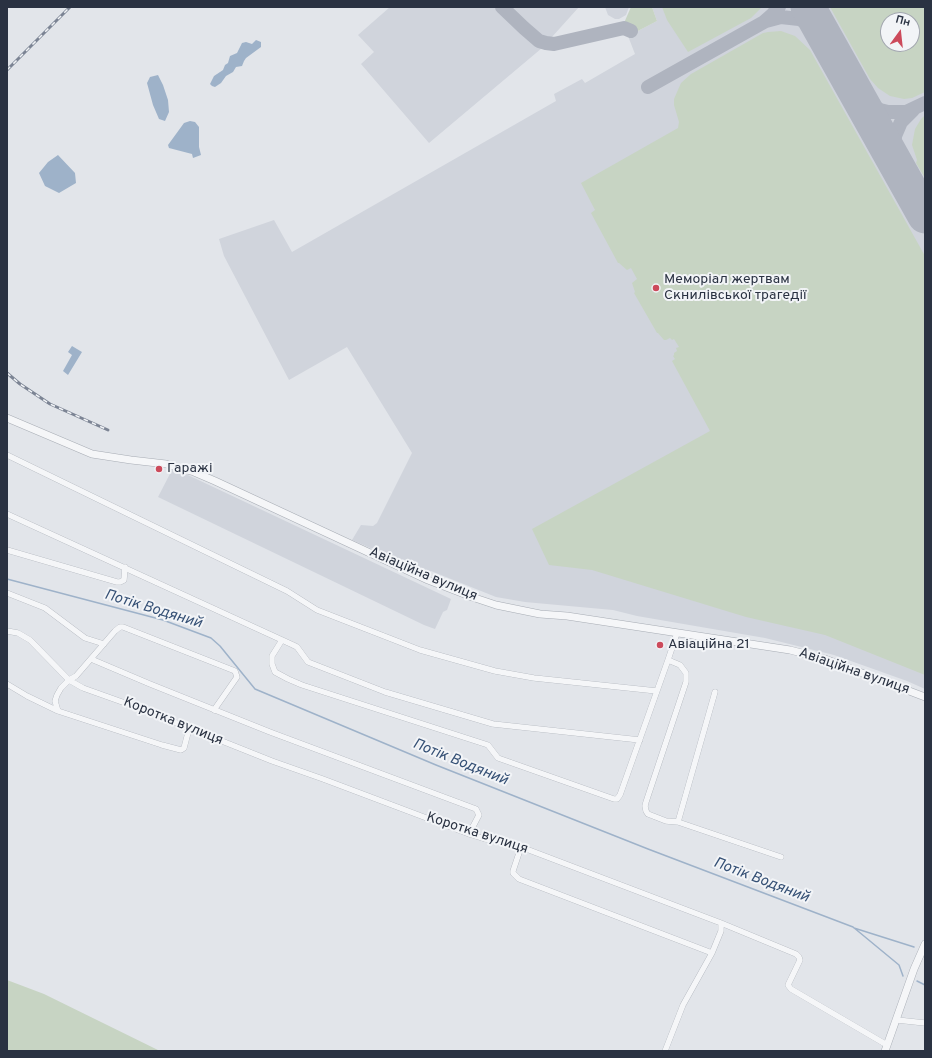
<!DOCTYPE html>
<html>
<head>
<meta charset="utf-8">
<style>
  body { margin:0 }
  #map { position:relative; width:932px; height:1058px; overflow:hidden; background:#e2e5ea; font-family:Overpass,sans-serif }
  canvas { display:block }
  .frame { position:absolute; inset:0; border:8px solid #2a3242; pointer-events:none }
  .north { position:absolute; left:880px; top:12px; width:40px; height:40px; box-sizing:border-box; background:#f2f4f7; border:1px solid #a2a6af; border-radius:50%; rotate:15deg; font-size:11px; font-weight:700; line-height:16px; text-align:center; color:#2a3242 }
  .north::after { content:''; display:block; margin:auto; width:14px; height:18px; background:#cc4a5b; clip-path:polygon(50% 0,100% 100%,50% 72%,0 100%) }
</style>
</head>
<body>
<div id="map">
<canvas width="932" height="1058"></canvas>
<div class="frame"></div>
<div class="north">Пн</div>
</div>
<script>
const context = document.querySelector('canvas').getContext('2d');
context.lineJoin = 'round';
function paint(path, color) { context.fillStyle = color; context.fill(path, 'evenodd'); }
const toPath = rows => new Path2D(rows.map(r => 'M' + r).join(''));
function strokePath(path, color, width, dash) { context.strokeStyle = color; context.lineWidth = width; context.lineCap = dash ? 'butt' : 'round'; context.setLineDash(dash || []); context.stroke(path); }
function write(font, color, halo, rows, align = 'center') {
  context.font = font + ' Overpass,sans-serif'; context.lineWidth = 4; context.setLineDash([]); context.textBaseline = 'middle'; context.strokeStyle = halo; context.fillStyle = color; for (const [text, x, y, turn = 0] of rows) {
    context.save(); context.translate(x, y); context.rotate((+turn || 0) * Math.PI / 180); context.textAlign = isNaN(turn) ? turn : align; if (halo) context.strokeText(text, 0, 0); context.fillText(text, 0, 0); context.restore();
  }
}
const built = toPath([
  [390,7,579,7,542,48,429,143,361,64,374,52,358,35],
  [605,7,629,7,626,15,619,19,615,19,608,15],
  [652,7,925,7,925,689,907,681,834,655,765,638,637,616,613,610,525,602,496,597,431,571,428,573,352,540,361,525,373,526,377,523,412,453,347,347,289,380,224,256,219,239,274,220,292,252,556,101,554,94,582,79,585,83,635,54,628,36,657,21],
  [888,20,912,20,912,44,888,44],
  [173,468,451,599,447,610,443,612,435,629,424,625,158,497]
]);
const green = toPath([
  [631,7,652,7,657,21,634,33,628,24,624,23],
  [662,7,762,7,751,18,688,52,667,20],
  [830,7,925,7,925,92,912,98,904,99,890,96,878,88,870,79],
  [888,20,912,20,912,44,888,44],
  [781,31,795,36,810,50,925,256,925,675,825,635,746,617,592,570,549,565,532,529,710,431,672,361,675,359,673,356,674,355,674,353,677,351,676,348,679,347,674,339,672,340,670,338,666,340,664,340,658,333,657,333,634,293,635,292,632,283,637,279,631,268,627,270,619,263,618,263,591,213,595,210,581,183,678,128,679,122,674,105,674,99,681,83,691,74,763,33,768,32],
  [925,115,925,178,916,163,917,160,912,145,915,129,921,119],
  [7,980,44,994,160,1051,7,1051]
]);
const water = toPath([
  [256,40,261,42,261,47,246,58,244,61,242,66,236,67,233,72,226,76,221,83,215,87,212,86,210,84,214,76,223,70,225,65,228,63,230,56,237,53,242,43,246,42,252,44],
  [158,75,163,85,168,100,169,112,165,121,159,119,153,105,147,83,150,77],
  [190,121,195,122,199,127,199,147,201,155,193,158,192,154,169,148,168,145,184,123],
  [58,155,75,173,76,183,59,193,45,186,39,173,48,162],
  [72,346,82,352,68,375,63,371,72,355,68,352]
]);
const stream = toPath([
  [7,579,163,620,211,638,220,646,255,689,436,765,648,849,853,927,899,965,903,976],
  [854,928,914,947],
  [917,981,925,985]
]);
const taxiway = toPath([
  [502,7,524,28,539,41,546,43,554,44,624,28,631,31],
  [766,21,781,17,799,19,812,25,825,38],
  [648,87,764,22,772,15,779,7],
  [853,88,867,103,880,110,888,112,906,112,925,103],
  [897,167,894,156,895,136,901,122,913,110]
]);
const runway = toPath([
  [808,7,925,216]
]);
const minor = toPath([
  [7,455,287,591,317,610,420,650,495,671,534,678,657,691],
  [7,514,293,645,297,647,308,662,385,692,493,724,640,740],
  [7,550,117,582,120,582,124,580,125,567],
  [7,593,45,608,85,638,104,644],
  [7,631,18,633,30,640,69,680,83,688,139,708,272,761,323,779,469,834,485,839,497,840,521,847,721,923,796,954,799,957,800,960,788,985,791,989,887,1045],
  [282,640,272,656,272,664,275,672,288,679,302,685,488,745,498,758,614,799,617,799,620,795,668,660,677,633],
  [91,659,150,684,270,732,476,809,479,815,469,834],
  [668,660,680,665,686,673,686,682,646,802,645,806,646,811,648,814,666,821,678,822,781,857],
  [7,684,27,696,58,711,162,745,181,750,184,748,189,729],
  [58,711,55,701,57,695,61,688,69,680,76,676,115,631,120,627,123,627,235,671,237,677,214,710],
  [678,822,715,692],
  [521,847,513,871,513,873,519,879,712,953],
  [897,1020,925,1023],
  [665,1051,683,1005,712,953,721,931,721,923]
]);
const tertiary = toPath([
  [7,418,92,454,131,460,166,464,194,472,215,481,428,580,472,597,496,605,540,614,567,616,790,650,825,659,925,697],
  [885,1051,914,969,925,944]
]);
const rail = toPath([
  [7,70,70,7],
  [7,373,20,384,50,404,108,430]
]);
const markers = [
  [656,288,4,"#cc4a5b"],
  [159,469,4,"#cc4a5b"],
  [660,645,4,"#cc4a5b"]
];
const poiNames = [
  ["Меморіал жертвам",664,280],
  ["Скнилівської трагедії",664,296],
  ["Гаражі",167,469],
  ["Авіаційна 21",668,645]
];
const streetNames = [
  ["Авіаційна вулиця",423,575,23],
  ["Авіаційна вулиця",854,672,19],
  ["Коротка вулиця",173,722,22],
  ["Коротка вулиця",477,834,18]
];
const waterNames = [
  ["Потік Водяний",153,610,17],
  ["Потік Водяний",460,763,22],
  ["Потік Водяний",761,881,21]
];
paint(built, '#d0d4dc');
paint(green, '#c7d4c3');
paint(water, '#9eb2c9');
strokePath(stream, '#9eb2c9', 1.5);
strokePath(taxiway, '#afb4bf', 14);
strokePath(runway, '#afb4bf', 35);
strokePath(minor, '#a7acb4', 6);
strokePath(tertiary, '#a7acb4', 8);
strokePath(minor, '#f5f6f8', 5.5);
strokePath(tertiary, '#f5f6f8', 7);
strokePath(rail, '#7c8494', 3);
strokePath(rail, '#f2f4f7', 1.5, [4.5]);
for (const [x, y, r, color] of markers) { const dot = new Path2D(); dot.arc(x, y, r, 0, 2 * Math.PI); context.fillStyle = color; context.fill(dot); strokePath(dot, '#f2f4f7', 1.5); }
write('14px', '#2a3242', '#f2f4f7', poiNames, 'left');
write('14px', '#2a3242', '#f2f4f7', streetNames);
write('italic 15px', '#355075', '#f2f4f7', waterNames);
</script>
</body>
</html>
